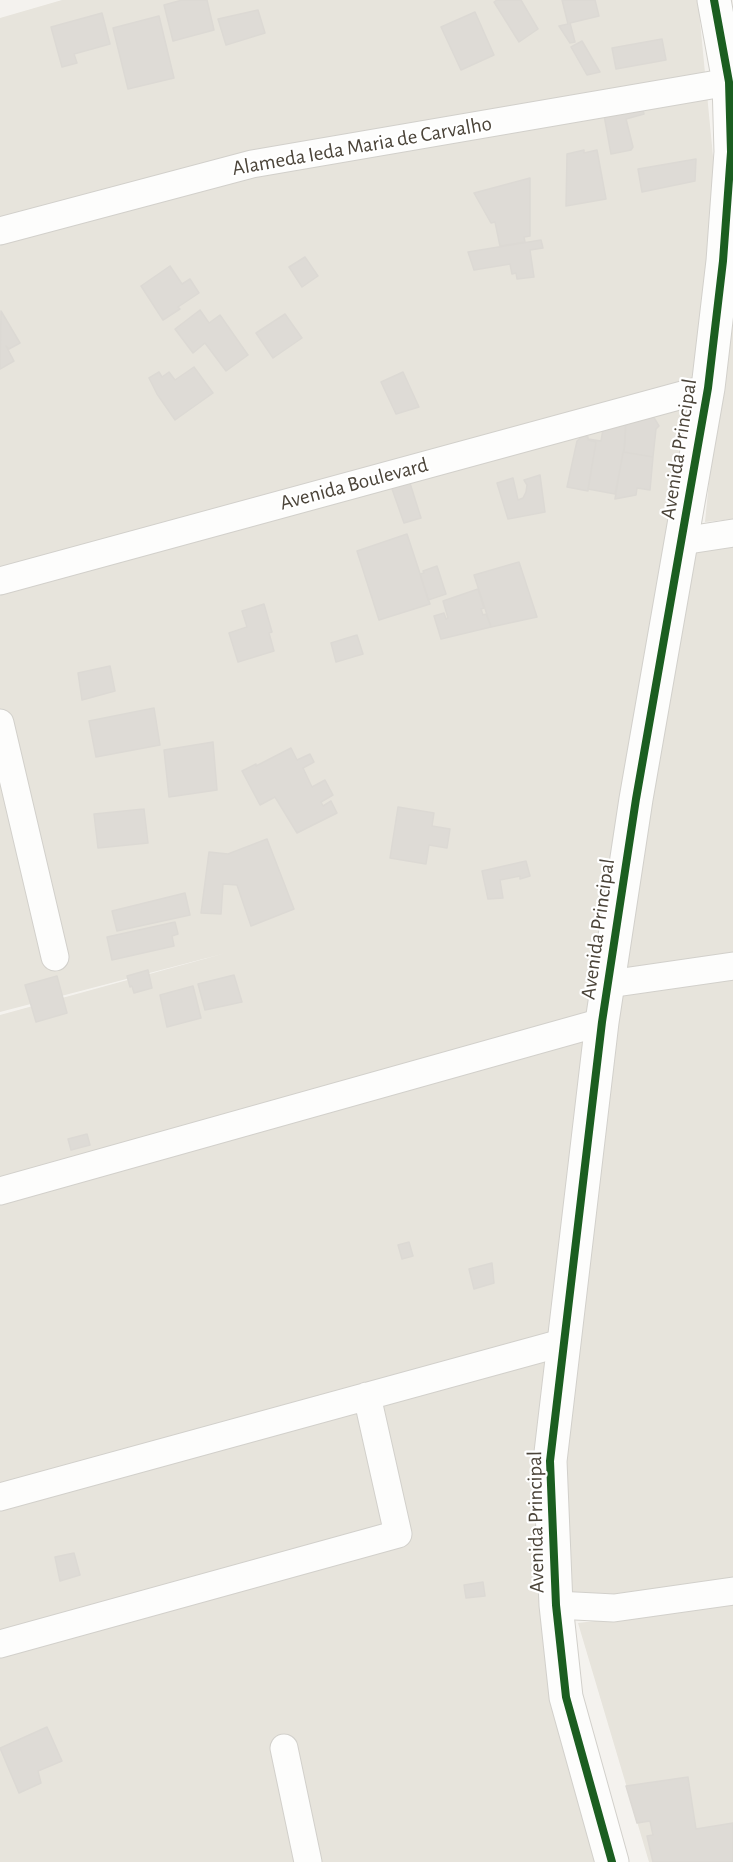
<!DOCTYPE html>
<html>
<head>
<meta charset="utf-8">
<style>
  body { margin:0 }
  canvas { display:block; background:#f4f2ee }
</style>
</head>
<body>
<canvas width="733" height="1862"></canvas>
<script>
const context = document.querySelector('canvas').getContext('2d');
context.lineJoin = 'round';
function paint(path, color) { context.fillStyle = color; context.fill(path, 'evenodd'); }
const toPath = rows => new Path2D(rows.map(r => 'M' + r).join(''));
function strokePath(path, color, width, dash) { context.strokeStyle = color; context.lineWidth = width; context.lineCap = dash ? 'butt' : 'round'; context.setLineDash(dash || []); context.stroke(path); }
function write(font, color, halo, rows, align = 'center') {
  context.font = font + ' "Alegreya Sans",sans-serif'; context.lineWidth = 4.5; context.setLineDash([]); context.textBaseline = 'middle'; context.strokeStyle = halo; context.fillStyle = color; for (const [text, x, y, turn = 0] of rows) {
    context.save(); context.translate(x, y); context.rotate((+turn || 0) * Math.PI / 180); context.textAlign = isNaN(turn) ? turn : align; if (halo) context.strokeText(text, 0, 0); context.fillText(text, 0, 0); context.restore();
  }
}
const residential = toPath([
  [62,0,698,0,723,261,682,540,733,532,733,1582,564,1604,562,1654,622,1862,0,1862,0,1015,226,953,0,1012,0,18],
  [733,238,733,519,705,522],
  [733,1605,733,1862,649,1862,578,1623]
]);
const building = toPath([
  [182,0,207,0,214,30,173,41,164,5,182,0],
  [497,0,521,0,538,29,519,42,494,2,497,0],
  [562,0,595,0,599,16,570,23,575,42,570,43,559,26,568,24,562,0],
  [258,10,265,33,226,45,218,19,258,10],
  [475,12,494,55,461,70,441,27,475,12],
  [102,13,110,44,74,54,77,63,62,67,51,27,102,13],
  [159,16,174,78,128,89,113,28,159,16],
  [662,39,666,60,616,69,612,48,662,39],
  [582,41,600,72,587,75,571,47,582,41],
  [640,97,644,114,626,119,633,147,631,150,611,154,602,104,640,97],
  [584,150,584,153,597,150,606,199,566,206,567,154,584,150],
  [696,159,695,181,642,192,638,169,696,159],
  [530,178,530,236,524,237,525,242,500,246,495,222,491,223,474,193,530,178],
  [541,240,543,248,530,250,534,277,517,279,516,273,512,274,510,264,474,270,468,252,541,240],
  [305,257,318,276,302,287,289,267,305,257],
  [170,266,182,284,190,279,199,293,178,307,180,309,163,320,141,286,170,266],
  [200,310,209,323,220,315,248,355,226,371,205,343,193,353,175,329,200,310],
  [1,311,20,343,9,349,6,346,14,361,0,369,1,311],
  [285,314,302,338,273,358,256,333,285,314],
  [194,367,213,393,175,420,157,394,149,378,159,372,162,377,169,372,175,380,194,367],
  [403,372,419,407,396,414,381,382,403,372],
  [650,411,659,426,656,429,653,457,624,452,626,417,650,411],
  [626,418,625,444,615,494,588,489,596,442,588,439,601,441,604,424,626,418],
  [583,436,588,437,588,440,596,442,588,491,567,487,577,441,583,436],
  [623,452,653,457,650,490,637,488,636,495,615,499,623,452],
  [540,475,545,512,508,519,497,483,513,478,518,500,523,498,526,492,527,485,524,480,540,475],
  [409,480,421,518,404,523,391,486,409,480],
  [407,534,430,604,379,620,357,551,407,534],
  [519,562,537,617,491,627,474,575,519,562],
  [437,566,446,594,428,600,420,574,424,573,423,571,437,566],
  [478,589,484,608,481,609,483,615,486,614,491,627,441,639,434,616,444,613,446,619,448,618,443,601,478,589],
  [264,604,272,632,269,633,274,651,238,662,229,633,247,627,242,611,264,604],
  [357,635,363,654,336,662,331,643,357,635],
  [110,666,115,691,82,700,78,673,110,666],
  [154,708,160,745,96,757,89,721,154,708],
  [213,742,217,790,169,797,164,750,213,742],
  [291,748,297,760,310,754,314,762,303,768,312,787,325,780,333,795,321,802,323,806,331,801,337,813,297,833,275,797,260,805,242,771,256,764,256,766,291,748],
  [398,807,434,813,432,826,450,829,447,848,429,845,426,864,390,858,398,807],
  [144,809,148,843,98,848,94,814,144,809],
  [267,839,294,909,251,926,237,885,223,884,221,914,201,913,209,852,228,854,267,839],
  [526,861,530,876,520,879,520,876,500,880,503,898,488,899,482,871,526,861],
  [185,893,190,915,117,931,112,911,185,893],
  [175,922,178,934,172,936,174,946,112,960,107,937,175,922],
  [148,970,152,988,134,993,132,986,130,987,127,976,148,970],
  [234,975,242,1002,205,1010,198,984,234,975],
  [57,976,67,1013,36,1022,25,985,57,976],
  [193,986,201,1018,167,1027,160,995,193,986],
  [87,1134,90,1145,71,1150,68,1139,87,1134],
  [409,1242,413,1256,402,1259,398,1245,409,1242],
  [492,1263,494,1283,474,1289,469,1269,492,1263],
  [74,1553,80,1575,60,1581,55,1557,74,1553],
  [483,1582,485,1596,466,1598,464,1585,483,1582],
  [47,1727,62,1761,38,1771,41,1783,19,1793,0,1748,47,1727],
  [688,1777,696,1829,733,1823,733,1862,653,1862,647,1836,653,1835,650,1821,637,1823,626,1786,688,1777]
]);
const minor = toPath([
  [0,231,252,164,729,82],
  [682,541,733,533],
  [0,581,708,388],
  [0,723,55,957],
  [609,984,733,966],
  [0,1191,602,1022],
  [0,1497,565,1342],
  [556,1605,614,1608,733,1591],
  [0,1644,398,1534,367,1396],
  [284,1748,308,1862]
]);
const tertiary = toPath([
  [612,1862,566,1697,556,1605,550,1461,602,1022,636,799,708,388,723,261,731,152,729,82,714,0]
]);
const cycleway = toPath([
  [612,1862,566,1697,556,1605,550,1461,602,1022,636,799,708,388,723,261,731,152,729,82,714,0]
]);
const streetNames = [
  ["Alameda Ieda Maria de Carvalho",362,146,-10],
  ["Avenida Principal",679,449,-81],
  ["Avenida Boulevard",354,484,-15],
  ["Avenida Principal",598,929,-82],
  ["Avenida Principal",536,1522,-91]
];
paint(residential, '#e7e4dc');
paint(building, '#dedbd6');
strokePath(building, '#dcd9d4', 1.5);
strokePath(minor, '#d2d0cb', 29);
strokePath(tertiary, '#d2d0cb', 35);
strokePath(minor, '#fdfdfc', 27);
strokePath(tertiary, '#fdfdfc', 33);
strokePath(cycleway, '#1b5e20', 8);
write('21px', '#4b4439', '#fff', streetNames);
</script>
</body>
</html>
